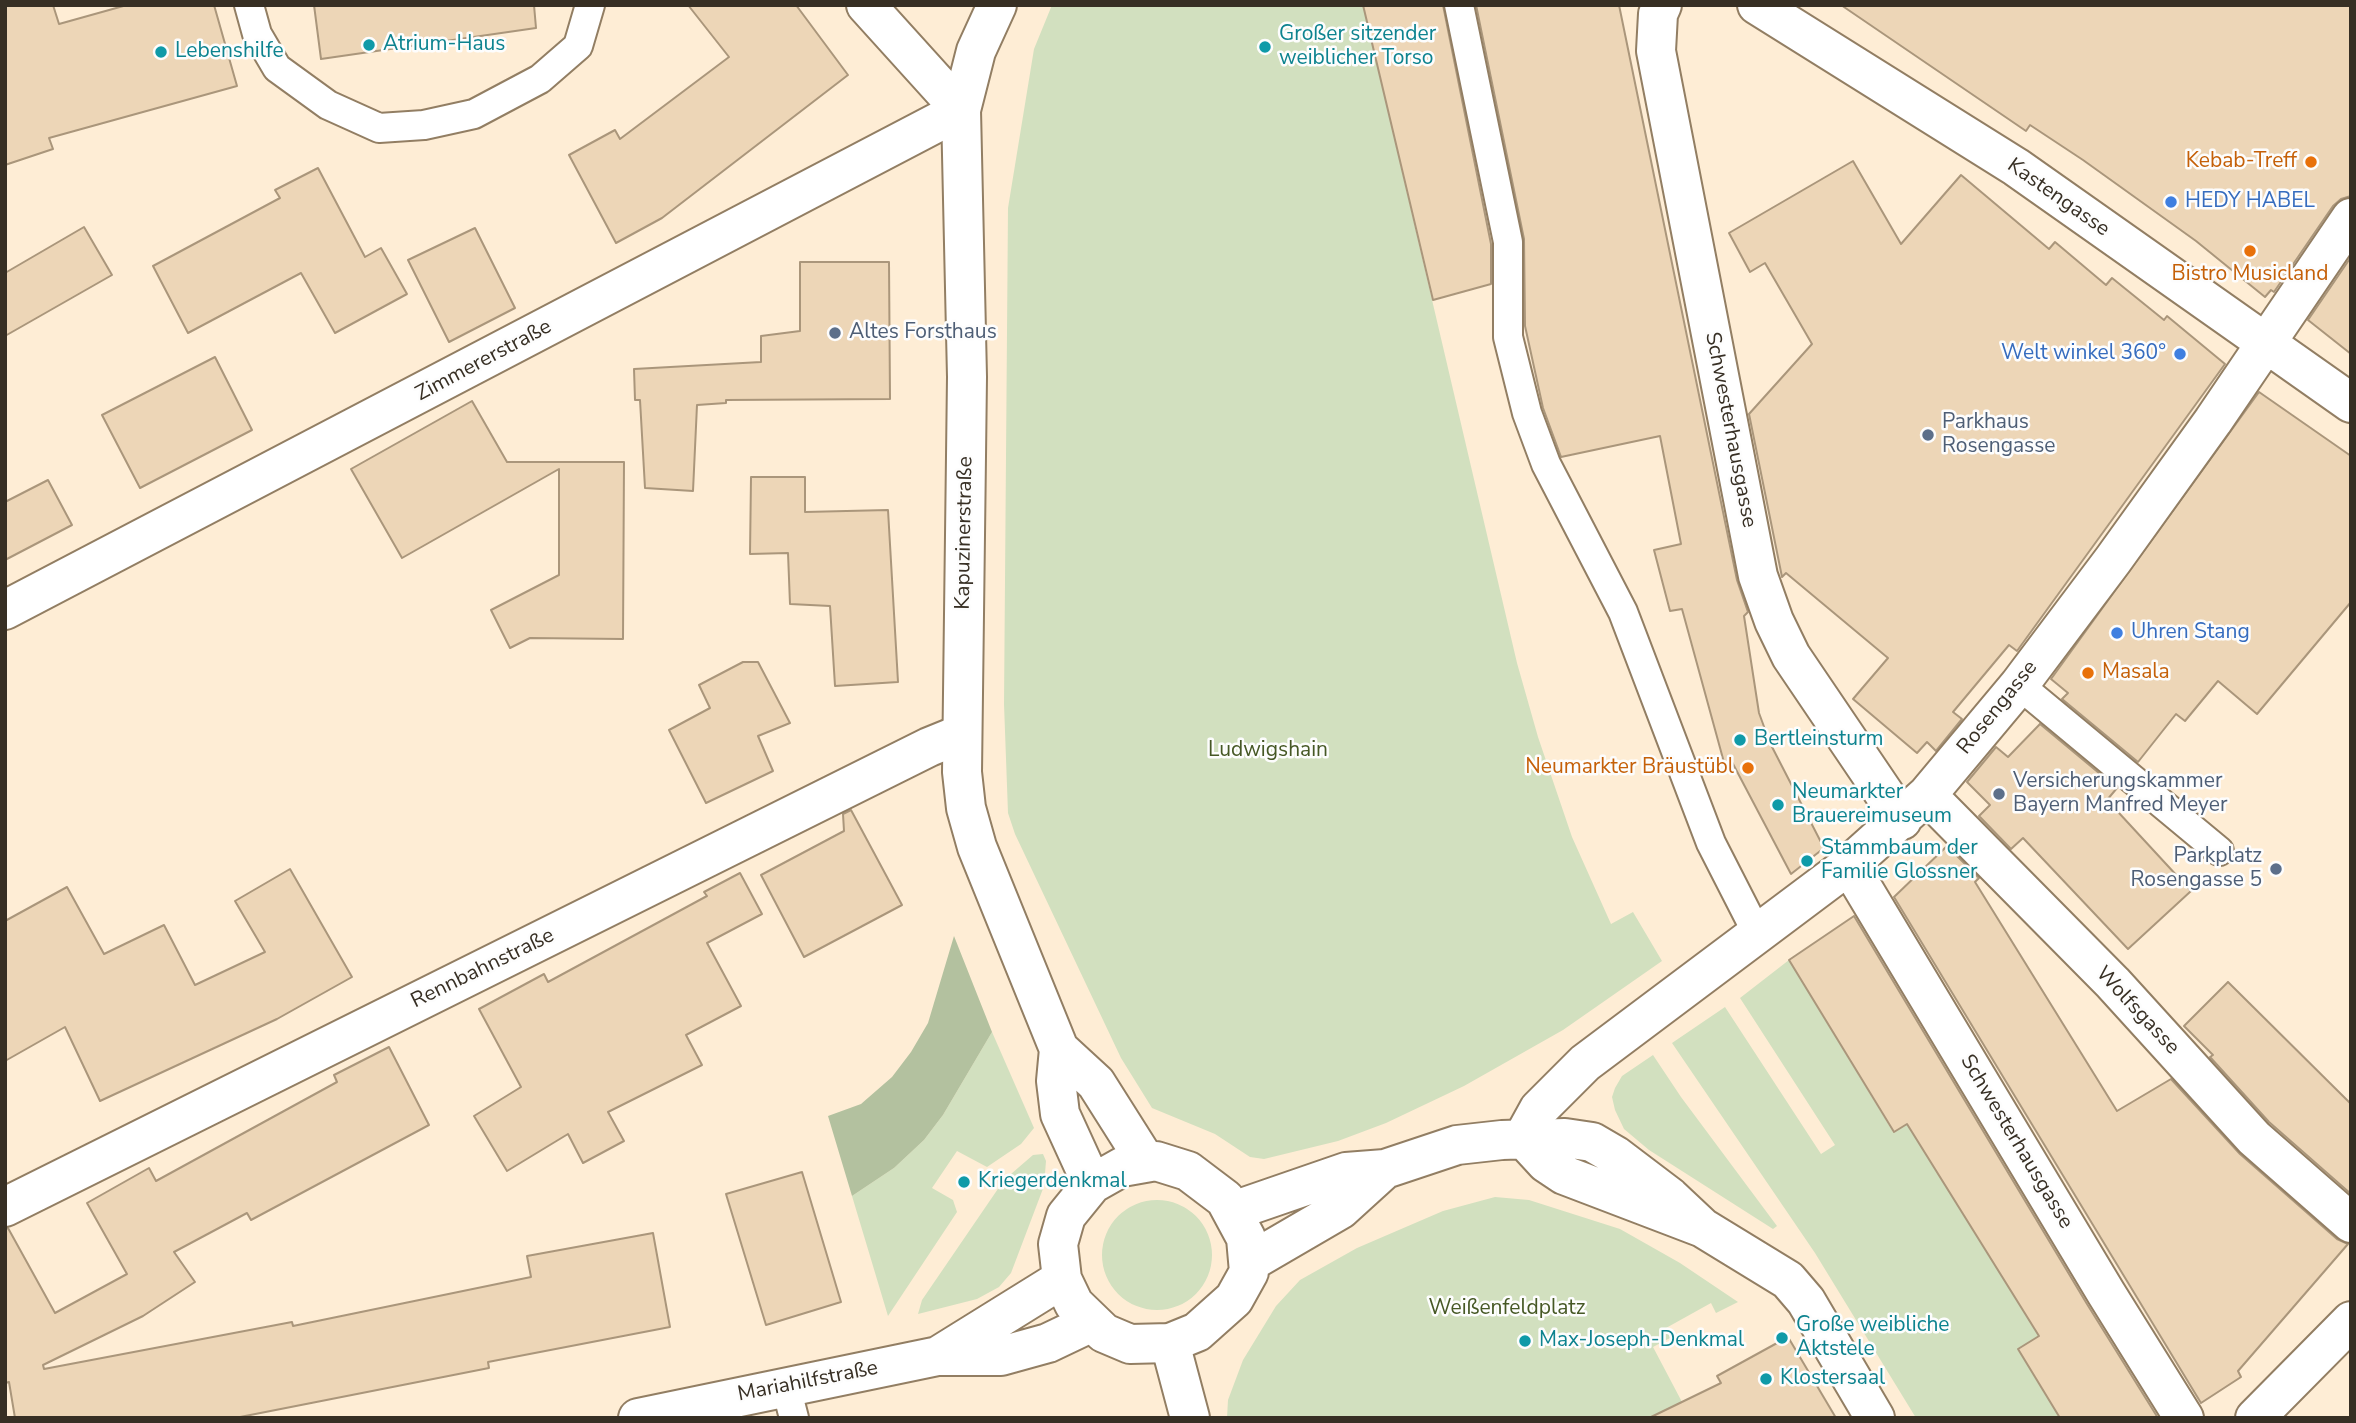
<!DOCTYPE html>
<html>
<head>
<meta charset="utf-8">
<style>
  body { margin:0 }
  #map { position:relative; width:2356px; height:1423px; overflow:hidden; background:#feedd5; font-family:"Nunito Sans",sans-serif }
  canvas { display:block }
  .frame { position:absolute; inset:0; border:7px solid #372f24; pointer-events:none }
</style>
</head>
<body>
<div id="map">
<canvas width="2356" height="1423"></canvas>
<div class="frame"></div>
</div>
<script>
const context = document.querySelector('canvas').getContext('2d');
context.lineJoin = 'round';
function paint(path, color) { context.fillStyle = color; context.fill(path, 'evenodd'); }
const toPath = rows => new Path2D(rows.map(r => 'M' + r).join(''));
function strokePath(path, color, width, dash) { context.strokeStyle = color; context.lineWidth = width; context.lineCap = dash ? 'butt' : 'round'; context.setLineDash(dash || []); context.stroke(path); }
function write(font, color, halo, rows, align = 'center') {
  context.font = font + ' "Nunito Sans",sans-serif'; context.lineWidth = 5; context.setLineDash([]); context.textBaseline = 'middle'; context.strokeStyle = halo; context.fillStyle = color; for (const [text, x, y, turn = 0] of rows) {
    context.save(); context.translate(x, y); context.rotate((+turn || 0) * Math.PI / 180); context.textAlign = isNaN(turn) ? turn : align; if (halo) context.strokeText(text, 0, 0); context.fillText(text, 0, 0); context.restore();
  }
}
const green = toPath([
  [1052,5,1363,5,1517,663,1538,737,1572,837,1611,924,1633,912,1662,961,1563,1030,1464,1086,1386,1123,1338,1141,1264,1159,1250,1157,1215,1134,1152,1108,1121,1058,1015,834,1008,813,1004,704,1008,208,1034,49],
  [1789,960,1893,1132,1907,1124,2059,1324,2018,1349,2049,1400,2108,1418,1916,1418,1815,1253,1672,1043,1725,1007,1821,1154,1835,1145,1740,998],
  [992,1032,1034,1128,1021,1144,987,1167,957,1151,932,1188,953,1200,957,1212,888,1316,852,1196,894,1168,924,1140,943,1115],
  [1653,1055,1681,1097,1777,1226,1773,1229,1649,1150,1624,1129,1615,1110,1612,1097,1615,1088,1622,1076],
  [1043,1154,1046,1161,1044,1186,1011,1273,999,1287,977,1299,918,1314,922,1300,1004,1180,1033,1155],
  [1495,1197,1529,1200,1620,1229,1680,1263,1738,1302,1716,1313,1711,1303,1666,1328,1670,1338,1653,1347,1682,1402,1655,1418,1227,1418,1228,1400,1243,1360,1276,1306,1300,1280,1357,1248,1443,1211],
  '1102 1255a55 55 0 1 1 110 0a55 55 0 1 1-110 0Z'
]);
const forest = toPath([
  [954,936,992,1032,943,1115,924,1140,894,1168,852,1196,828,1116,861,1104,892,1077,911,1052,928,1023]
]);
const building = toPath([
  [5,5,53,5,59,24,127,5,214,5,237,86,49,138,53,149,5,165,5,5],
  [314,5,534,5,536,28,321,59,314,5],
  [688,5,796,5,848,75,662,218,616,243,569,155,615,130,620,139,729,57,688,5],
  [1363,5,1443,5,1491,244,1491,284,1433,300,1363,5],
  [1476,5,1619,5,1737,580,1748,612,1744,616,1759,713,1770,743,1824,848,1791,874,1732,762,1725,766,1682,609,1670,611,1654,550,1681,544,1660,436,1561,457,1543,408,1525,326,1524,239,1476,5],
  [1841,5,2351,5,2351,196,2341,199,2333,206,2274,292,2271,290,2265,297,2196,241,2083,160,2030,125,2026,131,1841,5],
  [1853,161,1901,244,1961,175,2049,249,2055,242,2106,285,2112,278,2164,320,2167,316,2225,364,2017,651,2009,645,1953,712,1962,719,1936,751,1927,742,1917,753,1853,699,1888,658,1786,573,1782,577,1749,414,1812,344,1765,263,1750,272,1729,233,1853,161],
  [318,168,365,257,381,248,407,294,335,333,301,273,188,333,153,266,280,198,275,190,318,168],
  [84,227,112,275,5,336,5,273,84,227],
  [475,228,515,308,449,342,408,260,475,228],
  [2351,257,2351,354,2308,320,2351,257],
  [800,262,889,262,890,399,726,400,726,403,697,405,693,491,645,488,640,400,635,400,634,369,761,362,761,336,800,331,800,262],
  [215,357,252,430,140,488,102,415,215,357],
  [2259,392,2351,456,2351,602,2257,714,2218,681,2185,721,2176,714,2138,762,2062,699,2068,693,2051,679,2259,392],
  [472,401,507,462,624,462,623,639,530,638,510,648,491,610,559,575,559,469,402,558,351,469,472,401],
  [751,477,805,477,805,512,888,510,898,682,835,686,830,606,790,604,788,553,750,554,751,477],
  [48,480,72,525,5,560,5,502,48,480],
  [743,662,758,662,790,723,758,736,773,771,706,803,669,730,710,708,699,685,743,662],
  [2040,724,2117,788,2107,800,2191,891,2128,949,2023,838,2011,849,1979,816,1990,805,1967,782,1996,747,2008,757,2040,724],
  [851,810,902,905,804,957,761,875,844,831,843,814,851,810],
  [1947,846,1979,878,1975,882,2117,1111,2171,1079,2240,1154,2337,1239,2348,1244,2238,1371,2241,1377,2201,1403,1894,897,1947,846],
  [290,869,352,977,277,1019,100,1101,65,1027,5,1061,5,921,67,887,104,954,164,925,195,985,265,952,235,901,290,869],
  [740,873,762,914,707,943,741,1006,686,1035,702,1065,608,1112,624,1141,583,1163,568,1134,507,1171,474,1116,521,1087,479,1009,544,974,548,982,707,896,704,892,740,873],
  [1854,916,2087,1304,2158,1418,2060,1418,2018,1349,2039,1336,1907,1124,1894,1132,1789,960,1854,916],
  [2228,982,2351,1104,2351,1194,2269,1122,2210,1057,2213,1055,2184,1026,2228,982],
  [389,1047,429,1125,251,1220,247,1213,174,1252,195,1282,143,1316,43,1365,44,1369,292,1322,293,1326,531,1277,527,1256,653,1233,670,1327,488,1362,489,1368,235,1418,15,1418,9,1382,5,1383,5,1229,8,1228,55,1313,127,1274,87,1203,149,1168,156,1181,337,1082,334,1075,389,1047],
  [802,1172,841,1302,766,1325,726,1194,802,1172],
  [1788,1337,1836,1418,1649,1418,1721,1383,1717,1376,1788,1337]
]);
const lane = toPath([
  [249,5,257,34,277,68,328,105,379,128,424,125,474,114,540,79,578,46,590,5],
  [1459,5,1508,242,1508,337,1527,413,1546,464,1623,612,1711,843,1757,933],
  [2019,685,2219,851],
  [786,1387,794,1418]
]);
const street = toPath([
  [1662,5,1658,14,1656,51,1758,576,1774,621,1791,656,1902,820],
  [1757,5,2016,167,2351,403],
  [5,610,961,110,866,5],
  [1927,795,2113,983,2254,1138,2351,1223],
  [1849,865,2106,1293,2184,1418],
  [1523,1138,1539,1109,1585,1063,1849,865,1927,795,2019,685,2113,560,2213,421,2351,218],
  [5,1207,929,747,961,734],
  [1170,1343,1190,1418],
  [2255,1418,2351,1321]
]);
const secondary = toPath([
  [997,5,976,51,961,110,967,377,962,772,966,808,977,847,1059,1049,1056,1081,1060,1114,1092,1184],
  [1059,1049,1096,1083,1146,1162],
  [1523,1138,1546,1163,1564,1175,1703,1228,1788,1280,1806,1301,1875,1418],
  [1156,1161,1188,1171,1225,1199,1246,1238,1249,1272,1234,1299,1197,1332,1170,1343,1130,1344,1104,1333,1074,1304,1062,1279,1058,1244,1066,1216,1092,1184,1122,1167,1156,1161],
  [1233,1211,1346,1172,1385,1169,1457,1145,1502,1140,1565,1138,1592,1142,1616,1156,1670,1197,1703,1228],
  [1250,1262,1341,1209,1385,1169],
  [938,1356,1062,1279],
  [638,1418,938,1356,1001,1356,1048,1343,1090,1323]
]);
const markers = [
  [369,45,7,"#0f9aa8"],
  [1265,47,7,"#0f9aa8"],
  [161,52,7,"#0f9aa8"],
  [2311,162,7,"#e8710a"],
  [2171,202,7,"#3f7fe0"],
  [2250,251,7,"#e8710a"],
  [835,333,7,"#5c6f8a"],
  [2180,354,7,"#3f7fe0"],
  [1928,435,7,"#5c6f8a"],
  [2117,633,7,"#3f7fe0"],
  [2088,673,7,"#e8710a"],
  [1740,740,7,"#0f9aa8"],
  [1748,768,7,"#e8710a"],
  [1999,794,7,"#5c6f8a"],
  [1778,805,7,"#0f9aa8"],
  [1807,861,7,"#0f9aa8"],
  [2276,869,7,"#5c6f8a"],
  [964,1182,7,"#0f9aa8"],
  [1782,1338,7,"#0f9aa8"],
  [1525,1341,7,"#0f9aa8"],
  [1766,1379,7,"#0f9aa8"]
];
const cultureNames = [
  ["Großer sitzender",1279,35],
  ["weiblicher Torso",1279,59],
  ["Atrium-Haus",383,45],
  ["Lebenshilfe",175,52],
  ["Bertleinsturm",1754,740],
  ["Neumarkter",1792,793],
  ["Brauereimuseum",1792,817],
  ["Stammbaum der",1821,849],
  ["Familie Glossner",1821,873],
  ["Kriegerdenkmal",978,1182],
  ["Große weibliche",1796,1326],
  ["Aktstele",1796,1350],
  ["Max-Joseph-Denkmal",1539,1341],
  ["Klostersaal",1780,1379]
];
const foodNames = [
  ["Kebab-Treff",2297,162],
  ["Bistro Musicland",2250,275,"center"],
  ["Masala",2102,673,"left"],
  ["Neumarkter Bräustübl",1734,768]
];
const streetNames = [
  ["Kastengasse",2058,198,35],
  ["Zimmererstraße",484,361,-28],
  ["Schwesterhausgasse",1730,430,79],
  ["Kapuzinerstraße",965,533,-89],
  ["Rosengasse",1998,708,-51],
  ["Rennbahnstraße",483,969,-26],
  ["Wolfsgasse",2137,1011,47],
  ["Schwesterhausgasse",2016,1142,59],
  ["Mariahilfstraße",808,1382,-11]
];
const shopNames = [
  ["HEDY HABEL",2185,202],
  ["Welt winkel 360°",2166,354,"right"],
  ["Uhren Stang",2131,633]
];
const serviceNames = [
  ["Altes Forsthaus",849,333],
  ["Parkhaus",1942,423],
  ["Rosengasse",1942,447],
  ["Versicherungskammer",2013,782],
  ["Bayern Manfred Meyer",2013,806],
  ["Parkplatz",2262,857,"right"],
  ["Rosengasse 5",2262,881,"right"]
];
const parkNames = [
  ["Ludwigshain",1268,751],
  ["Weißenfeldplatz",1507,1309]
];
paint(green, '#d2e0bf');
paint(forest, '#b3c19f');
paint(building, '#edd6b7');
strokePath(building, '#aa967b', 2);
strokePath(lane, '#927e63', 32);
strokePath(street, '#927e63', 42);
strokePath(secondary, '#927e63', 42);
strokePath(lane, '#fff', 28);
strokePath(street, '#fff', 38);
strokePath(secondary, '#fff', 38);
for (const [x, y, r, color] of markers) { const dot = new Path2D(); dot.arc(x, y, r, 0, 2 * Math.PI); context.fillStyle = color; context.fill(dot); strokePath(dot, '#fdfdfd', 2.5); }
write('21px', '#0d838f', '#fdfdfd', cultureNames, 'left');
write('21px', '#c56008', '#fdfdfd', foodNames, 'right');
write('21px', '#372f24', '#fdfdfd', streetNames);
write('21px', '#366cbe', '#fdfdfd', shopNames, 'left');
write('21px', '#4e5e75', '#fdfdfd', serviceNames, 'left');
write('21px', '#465825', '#fdfdfd', parkNames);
</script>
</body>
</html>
